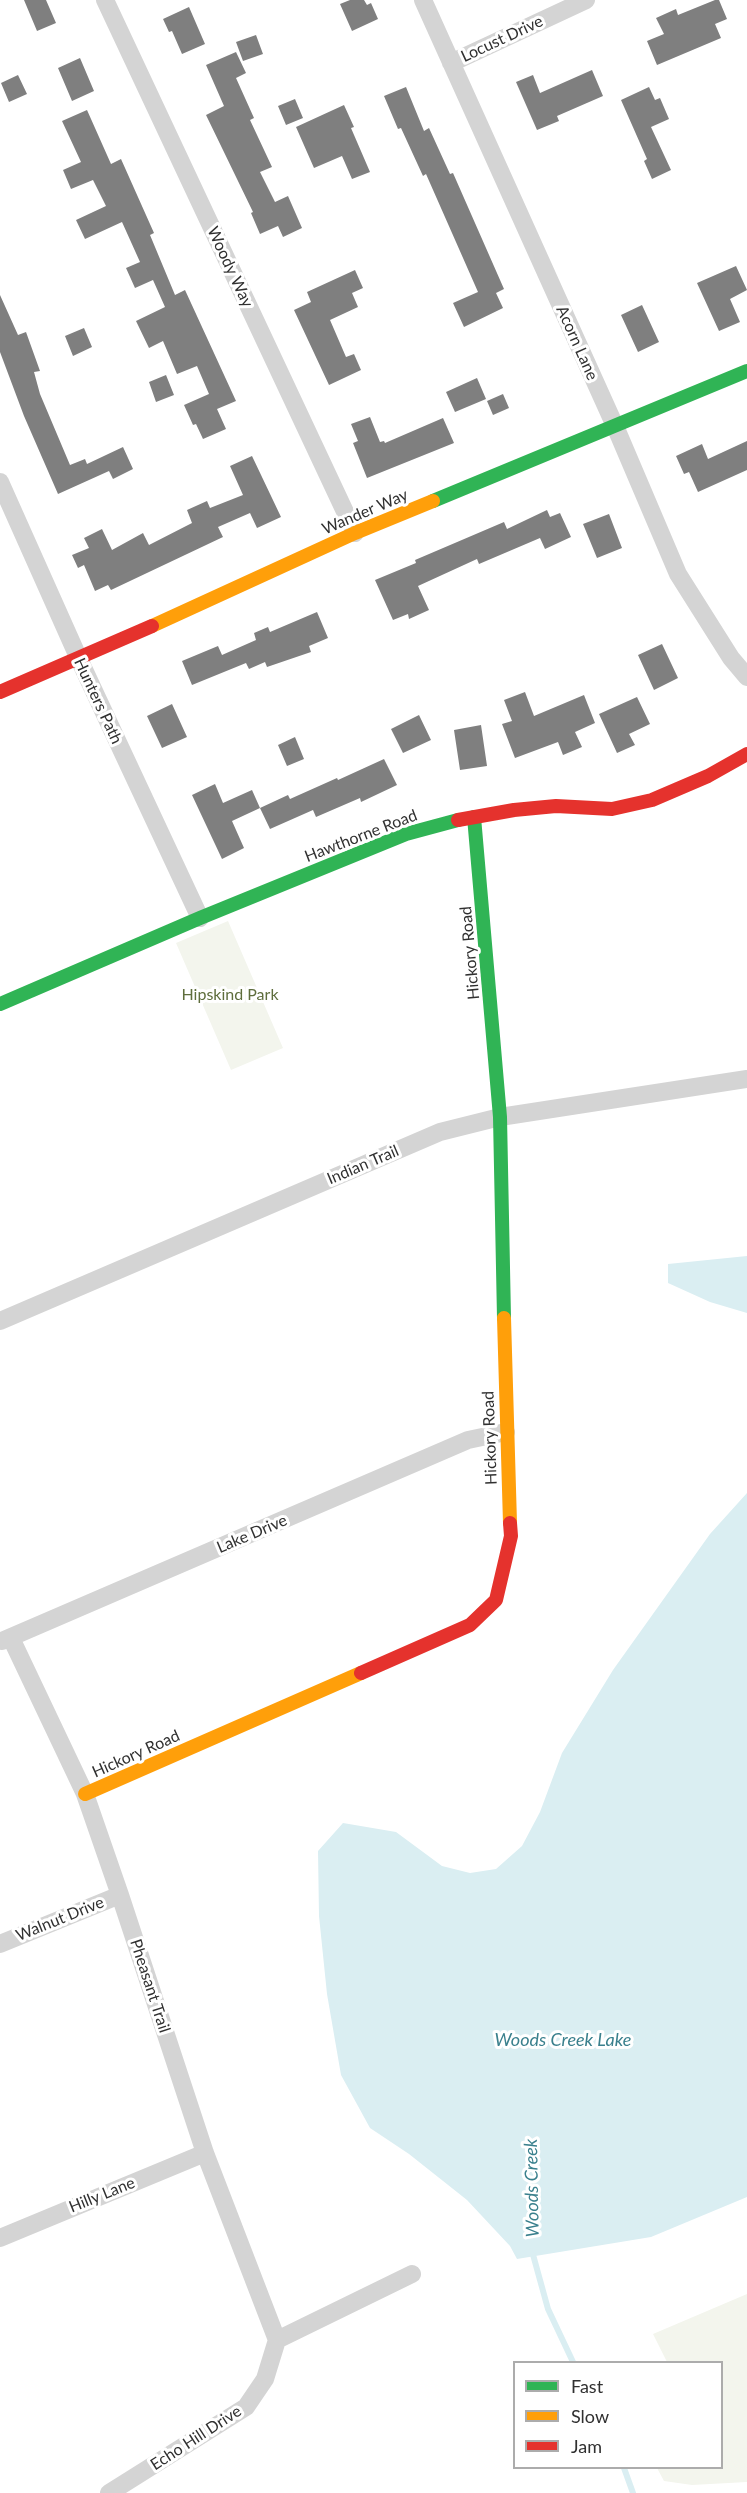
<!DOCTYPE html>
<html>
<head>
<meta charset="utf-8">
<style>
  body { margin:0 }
  #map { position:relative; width:747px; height:2493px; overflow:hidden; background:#fff; font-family:Lato,sans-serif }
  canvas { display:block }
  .legend { position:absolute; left:513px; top:2361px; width:210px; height:108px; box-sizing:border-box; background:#fff; border:2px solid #acacac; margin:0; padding:8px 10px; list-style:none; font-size:18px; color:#303030 }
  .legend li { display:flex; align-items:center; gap:12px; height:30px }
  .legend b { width:30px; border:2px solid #acacac }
</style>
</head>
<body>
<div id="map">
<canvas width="747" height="2493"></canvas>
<ul class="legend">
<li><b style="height:8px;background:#30b455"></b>Fast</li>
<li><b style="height:8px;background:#ff9f0a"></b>Slow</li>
<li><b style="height:8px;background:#e5322d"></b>Jam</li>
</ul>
</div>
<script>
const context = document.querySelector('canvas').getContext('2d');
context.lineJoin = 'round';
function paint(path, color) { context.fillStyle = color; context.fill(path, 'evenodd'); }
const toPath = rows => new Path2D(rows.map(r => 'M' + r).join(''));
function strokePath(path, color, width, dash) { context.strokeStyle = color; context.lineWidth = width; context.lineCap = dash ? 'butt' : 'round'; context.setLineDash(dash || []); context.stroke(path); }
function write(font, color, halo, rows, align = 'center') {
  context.font = font + ' Lato,sans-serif'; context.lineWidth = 6; context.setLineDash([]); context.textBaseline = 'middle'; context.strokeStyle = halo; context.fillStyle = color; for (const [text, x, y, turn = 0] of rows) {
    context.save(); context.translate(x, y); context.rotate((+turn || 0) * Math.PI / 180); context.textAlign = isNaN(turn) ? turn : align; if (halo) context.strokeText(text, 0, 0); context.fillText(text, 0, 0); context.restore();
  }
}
const green = toPath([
  [228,921,283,1048,231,1070,176,943],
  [747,2294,747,2482,692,2485,664,2481,657,2468,722,2468,722,2362,667,2362,653,2334]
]);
const water = toPath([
  [747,1256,747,1313,710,1302,668,1283,668,1264],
  [747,1493,747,2197,651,2237,517,2259,510,2246,467,2200,409,2154,370,2128,341,2075,327,1994,319,1916,318,1851,343,1823,396,1832,442,1866,470,1873,496,1869,522,1846,540,1812,562,1753,613,1670,710,1534]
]);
const stream = toPath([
  [532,2251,548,2309,573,2362],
  [624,2468,633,2493]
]);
const building = toPath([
  [24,0,46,0,56,23,37,31],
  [350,0,364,0,367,5,371,3,378,19,352,31,340,4],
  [715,0,719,0,727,19,715,24,721,38,657,65,647,41,664,34,656,18,676,9,678,15],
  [189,7,205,44,182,54,172,31,169,32,163,19],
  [256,35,263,54,243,61,236,42],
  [236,52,246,73,236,78,254,118,250,120,272,167,260,172,275,202,288,196,302,228,283,237,278,226,260,234,251,213,253,212,206,115,224,106,206,65],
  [80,58,94,91,72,101,58,68],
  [592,70,603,96,557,116,559,121,537,130,516,82,533,75,540,93],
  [18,75,27,94,9,102,1,83],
  [406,87,424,131,429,128,450,174,453,173,504,289,496,293,503,308,464,327,453,303,478,292,426,174,423,176,401,128,398,129,384,96],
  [649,87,655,100,660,98,669,119,651,127,671,170,652,179,644,161,647,159,621,100],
  [295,99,303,118,286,125,278,106],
  [344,105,354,127,351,128,370,172,352,179,342,156,314,168,296,127],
  [87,110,111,164,121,159,154,233,150,235,175,295,185,290,236,401,217,409,226,429,203,439,196,424,193,425,184,405,209,394,197,366,177,374,163,341,149,348,136,321,165,307,153,280,135,288,126,268,140,262,122,222,85,239,76,220,106,206,93,180,71,189,63,170,81,162,62,121],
  [736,266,747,290,730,299,740,322,719,331,697,283],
  [355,270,363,288,352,293,358,307,330,320,346,357,354,354,361,370,329,385,294,310,311,302,307,292],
  [0,295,18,335,26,332,40,371,34,372,40,394,70,465,85,459,87,464,123,447,133,469,113,479,109,471,58,494,24,416,0,352],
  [642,305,659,342,638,352,621,315],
  [84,328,92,347,73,356,65,336],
  [166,375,174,395,156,402,149,382],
  [477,378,486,399,455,412,446,392],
  [503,394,509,408,493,415,487,401],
  [370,417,380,442,384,441,385,443,443,418,454,443,367,478,353,443,358,441,351,424],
  [747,441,747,470,698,492,689,472,684,474,676,456,702,444,708,459],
  [252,456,281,517,257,528,250,513,218,527,223,537,111,590,108,585,95,591,84,565,78,568,72,555,89,548,84,538,102,529,112,550,143,533,149,545,192,523,187,510,207,501,210,508,243,495,230,466],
  [547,510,550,517,560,513,571,537,545,549,540,538,479,564,477,559,418,586,429,610,409,619,408,614,393,620,375,580,416,563,415,560,504,522,507,529],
  [609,514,622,548,597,558,583,524],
  [317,612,328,638,309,646,311,652,267,667,265,662,249,669,246,663,192,685,182,661,218,646,222,655,256,640,254,633,268,627,270,632],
  [662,644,678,678,654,690,638,655],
  [525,692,534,716,584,695,595,723,575,732,582,747,563,755,558,742,515,758,502,724,512,721,504,700],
  [637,697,650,724,629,734,635,745,617,753,599,714],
  [172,704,187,737,162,748,147,716],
  [419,715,431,740,403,753,391,729],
  [481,725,487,766,460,770,454,730],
  [295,737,304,759,287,766,278,745],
  [384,759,397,785,361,802,360,798,316,817,313,810,270,829,260,808,288,795,290,799,337,778,338,780],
  [215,784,223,803,252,790,260,808,232,821,244,848,222,859,192,795]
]);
const street = toPath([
  [105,0,355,533],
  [423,0,615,426,678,574,731,658,747,677],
  [451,63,586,0],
  [0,482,79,659,200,918],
  [0,1321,440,1132,500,1117,747,1079],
  [11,1638,85,1794,120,1895,205,2153,277,2340],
  [2,1641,468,1440,506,1432],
  [0,1944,120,1895],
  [0,2238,205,2153],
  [109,2493,246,2407,265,2379,277,2340,412,2274]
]);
const fast = toPath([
  [433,501,747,371],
  [474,817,500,1117,504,1318],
  [0,1004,200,918,406,834,458,820]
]);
const slow = toPath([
  [152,626,355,533,433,501],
  [504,1318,510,1523],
  [85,1794,361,1673]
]);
const jam = toPath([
  [0,692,152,626],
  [458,820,514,810,556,806,612,809,652,800,708,776,747,754],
  [361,1673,470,1625,496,1600,511,1536,510,1523]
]);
const streetNames = [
  ["Locust Drive",502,39,-25],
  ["Woody Way",230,267,65],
  ["Acorn Lane",577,343,66],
  ["Wander Way",365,512,-23],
  ["Hunters Path",98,701,65],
  ["Hawthorne Road",361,836,-21],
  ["Hickory Road",470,953,-95],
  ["Indian Trail",363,1165,-23],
  ["Hickory Road",490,1438,-92],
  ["Lake Drive",252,1534,-23],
  ["Hickory Road",136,1754,-24],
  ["Walnut Drive",60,1919,-22],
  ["Pheasant Trail",150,1986,72],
  ["Hilly Lane",102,2195,-22],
  ["Echo Hill Drive",196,2438,-33]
];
const parkNames = [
  ["Hipskind Park",230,995]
];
const waterNames = [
  ["Woods Creek Lake",563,2040],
  ["Woods Creek",532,2188,-91]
];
paint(green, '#f3f5ed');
paint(water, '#daeef2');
strokePath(stream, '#daeef2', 6);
paint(building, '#7f7f7f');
strokePath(street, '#d4d4d4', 18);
strokePath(fast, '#30b455', 14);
strokePath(slow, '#ff9f0a', 14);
strokePath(jam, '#e5322d', 14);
write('16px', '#303030', '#fff', streetNames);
write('16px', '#5e6d3c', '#fff', parkNames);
write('italic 18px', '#3a808d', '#fff', waterNames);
</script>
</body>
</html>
